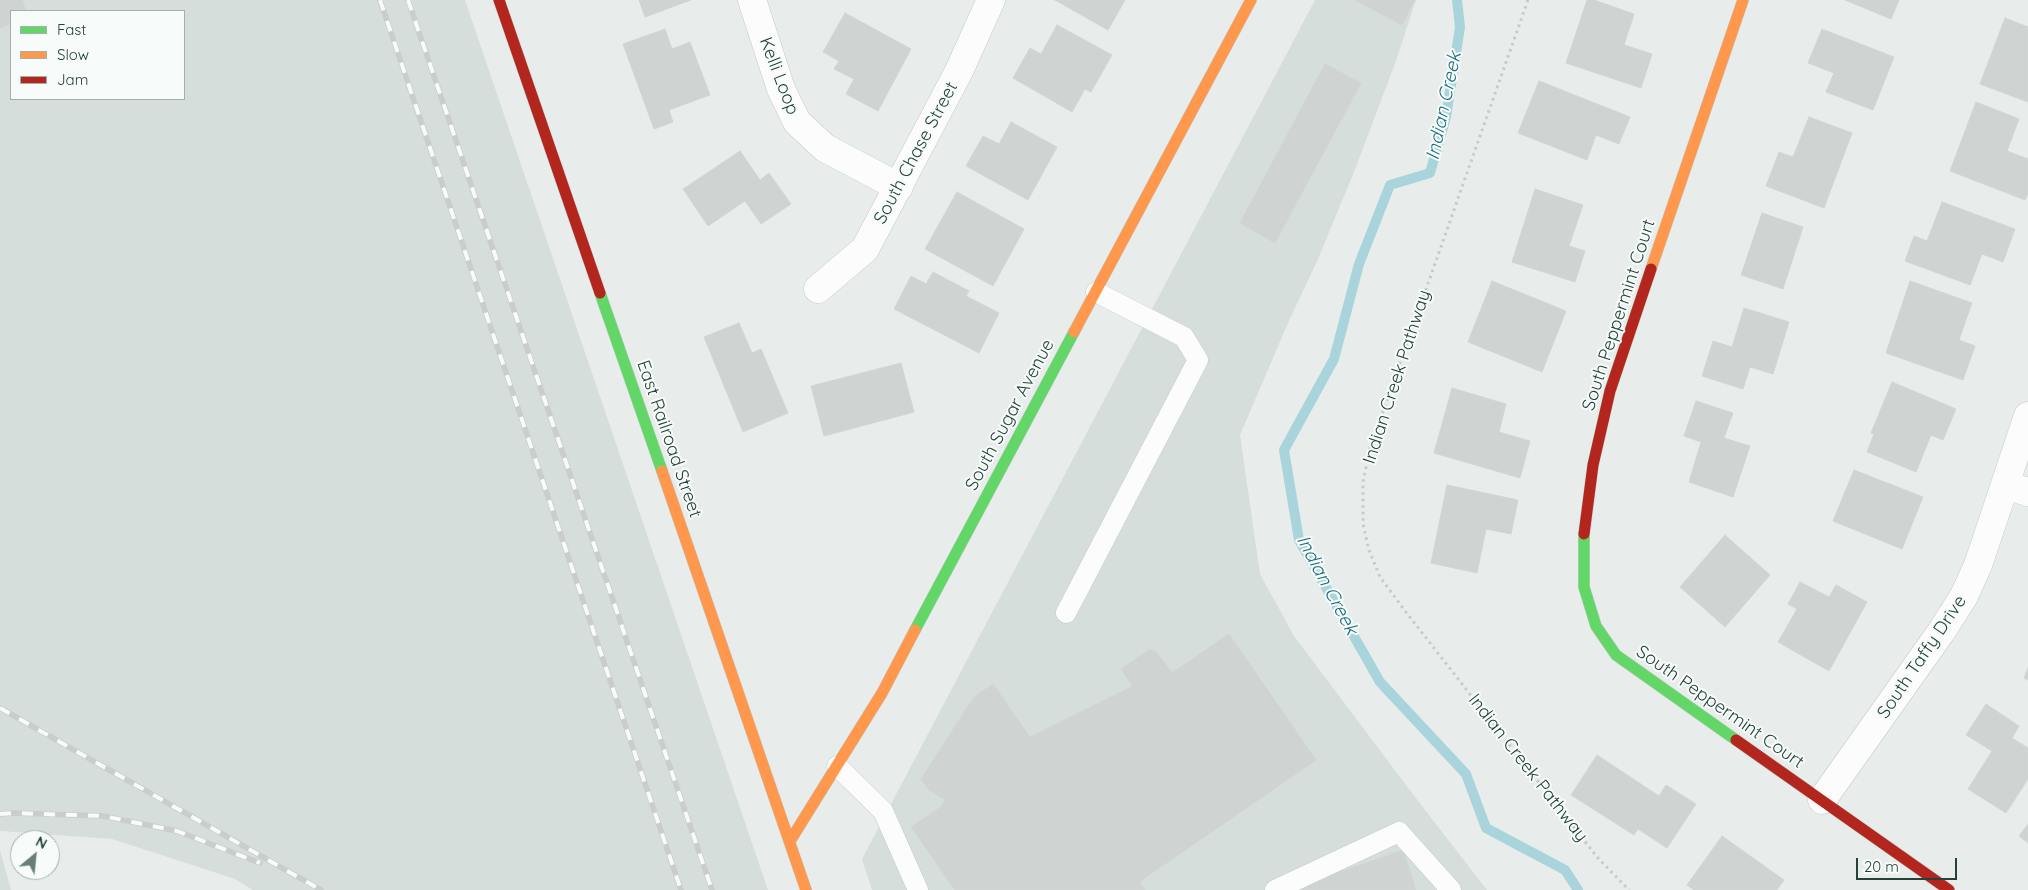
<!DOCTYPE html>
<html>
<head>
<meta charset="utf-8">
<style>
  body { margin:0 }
  #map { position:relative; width:2028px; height:890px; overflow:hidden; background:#e8edeb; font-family:Quicksand,sans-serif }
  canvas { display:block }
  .legend { position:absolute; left:10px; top:10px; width:175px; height:90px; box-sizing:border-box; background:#f7fbf9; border:1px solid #a3b1ad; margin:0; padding:6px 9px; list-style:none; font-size:15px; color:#24423a }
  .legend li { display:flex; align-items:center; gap:10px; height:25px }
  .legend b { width:25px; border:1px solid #a3b1ad }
  .north { position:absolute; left:10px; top:830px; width:50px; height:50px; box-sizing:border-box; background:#f7fbf9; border:1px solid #a3b1ad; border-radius:50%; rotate:28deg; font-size:14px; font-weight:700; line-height:20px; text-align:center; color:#24423a }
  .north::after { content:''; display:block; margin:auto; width:18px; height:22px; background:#697e78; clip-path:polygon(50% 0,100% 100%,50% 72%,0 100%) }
  .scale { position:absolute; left:1856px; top:858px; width:101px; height:22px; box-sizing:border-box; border:2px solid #24423a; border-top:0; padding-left:6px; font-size:15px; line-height:18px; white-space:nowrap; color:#24423a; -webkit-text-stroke:4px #f7fbf9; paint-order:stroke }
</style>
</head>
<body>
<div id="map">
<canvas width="2028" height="890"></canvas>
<ul class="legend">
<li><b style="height:6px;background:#63d668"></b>Fast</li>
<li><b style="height:6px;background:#ff974d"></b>Slow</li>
<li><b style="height:6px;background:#b3261e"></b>Jam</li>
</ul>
<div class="north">N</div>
<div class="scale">20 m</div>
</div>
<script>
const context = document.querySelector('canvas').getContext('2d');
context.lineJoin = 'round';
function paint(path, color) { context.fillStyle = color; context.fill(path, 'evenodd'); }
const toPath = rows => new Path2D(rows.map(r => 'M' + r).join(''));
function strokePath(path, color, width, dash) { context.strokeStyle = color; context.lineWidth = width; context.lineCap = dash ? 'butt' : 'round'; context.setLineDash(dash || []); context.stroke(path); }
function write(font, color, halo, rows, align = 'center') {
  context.font = font + ' Quicksand,sans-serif'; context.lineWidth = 4; context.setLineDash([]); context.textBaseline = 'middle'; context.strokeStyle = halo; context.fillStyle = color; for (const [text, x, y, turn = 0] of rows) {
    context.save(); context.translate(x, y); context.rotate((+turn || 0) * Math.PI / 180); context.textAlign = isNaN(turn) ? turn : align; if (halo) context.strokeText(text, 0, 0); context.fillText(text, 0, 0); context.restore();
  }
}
const built = toPath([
  [0,0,465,0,768,890,253,890,235,879,112,839,0,831],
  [11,11,184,11,184,99,11,99],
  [1315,0,1416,0,1396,61,1354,172,1318,259,1288,323,1240,435,1260,574,1294,636,1412,793,1487,890,872,890,862,859],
  [0,850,11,890,0,890]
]);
const stream = toPath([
  [1457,0,1460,27,1446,117,1430,173,1390,185,1359,264,1334,359,1284,450,1299,540,1380,682,1466,774,1486,828,1565,870,1578,890]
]);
const building = toPath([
  [0,0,22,0,26,11,11,11,11,24,0,28,0,0],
  [639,0,691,0,645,17,639,0],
  [1055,0,1125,0,1108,30,1055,0],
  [1355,0,1415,0,1402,25,1355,0],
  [1587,0,1594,0,1634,14,1624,45,1652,54,1641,88,1566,63,1587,0],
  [1845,0,1899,0,1891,19,1845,0],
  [845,13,911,49,878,111,846,94,854,79,834,69,839,61,823,52,845,13],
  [2005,18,2028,27,2028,102,1980,84,2005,18],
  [1057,25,1112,55,1091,92,1085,89,1072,112,1013,78,1030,48,1041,54,1057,25],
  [665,29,672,49,690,42,710,95,669,110,673,122,654,129,623,44,665,29],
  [1822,29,1894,57,1873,110,1826,92,1834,73,1808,63,1822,29],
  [1325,64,1361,83,1275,243,1240,223,1325,64],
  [1539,81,1630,117,1619,144,1596,135,1587,160,1518,133,1539,81],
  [1976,102,2019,119,2007,151,2028,159,2028,193,2025,200,1950,171,1976,102],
  [1809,117,1852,133,1824,208,1766,186,1779,152,1793,157,1809,117],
  [1011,122,1057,147,1028,200,966,166,983,136,999,144,1011,122],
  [740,151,760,180,769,173,791,204,761,224,745,201,708,226,683,189,740,151],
  [1535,189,1583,205,1569,246,1585,251,1575,282,1512,262,1535,189],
  [957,192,1024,229,993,286,925,249,957,192],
  [1942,202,2015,229,2003,262,1982,254,1970,285,1905,261,1914,236,1927,241,1942,202],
  [1762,213,1803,227,1783,289,1741,275,1762,213],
  [933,272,969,291,966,296,999,313,979,353,894,309,911,276,926,284,933,272],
  [1492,281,1566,311,1542,372,1468,342,1492,281],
  [1910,281,1972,303,1959,340,1975,346,1963,380,1886,353,1910,281],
  [1744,308,1789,322,1773,374,1750,367,1743,389,1702,376,1713,341,1732,347,1744,308],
  [739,323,752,353,761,349,788,413,743,432,704,337,739,323],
  [901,363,914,412,824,436,811,386,901,363],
  [1892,382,1956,409,1943,440,1931,435,1916,472,1867,452,1874,434,1871,433,1892,382],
  [1452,388,1506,404,1499,432,1530,441,1520,478,1434,453,1452,388],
  [1696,401,1733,413,1724,438,1750,446,1733,497,1689,482,1701,442,1684,436,1696,401],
  [1854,470,1923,497,1902,549,1833,521,1854,470],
  [1447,485,1518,500,1511,534,1486,529,1477,573,1431,563,1447,485],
  [1725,535,1770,575,1725,627,1680,587,1725,535],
  [1800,582,1829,597,1836,585,1867,602,1829,671,1778,642,1797,609,1788,604,1800,582],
  [1229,634,1316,760,1139,882,1145,890,955,890,911,827,941,807,945,800,928,789,921,779,974,697,993,684,1030,737,1133,686,1121,669,1150,649,1157,653,1172,673,1229,634],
  [2028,668,2028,680,2024,678,2028,668],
  [1986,704,2019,726,2012,738,2028,748,2028,779,2006,813,1968,789,1992,751,1966,735,1986,704],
  [1597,755,1659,796,1666,785,1696,804,1667,848,1638,829,1634,835,1571,795,1597,755],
  [2028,824,2028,843,2019,836,2028,824],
  [1722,836,1784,880,1777,890,1694,890,1687,885,1722,836],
  [1403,850,1416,890,1287,890,1403,850]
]);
const path = toPath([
  [1528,0,1370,448,1363,482,1363,524,1369,550,1380,577,1402,607,1597,857,1629,890]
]);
const lane = toPath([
  [1066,613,1198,360,1184,337,1096,292],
  [837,766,883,811,918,890],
  [1275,890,1399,832,1451,890]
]);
const street = toPath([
  [752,0,781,89,797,122,825,148,899,187],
  [818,289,865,249,959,71,991,0],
  [2005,485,2028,492],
  [1822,800,1941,632,1964,596,1978,565,2028,416]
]);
const fast = toPath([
  [600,293,662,471],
  [1584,534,1584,587,1596,626,1616,655,1736,740],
  [915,630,1074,332]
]);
const slow = toPath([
  [1651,269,1743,0],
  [1074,332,1251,0],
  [662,471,806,890],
  [790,841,882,693,915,630]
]);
const jam = toPath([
  [499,0,600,293],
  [1584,534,1593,465,1610,391,1651,269],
  [1736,740,1949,890]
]);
const rail = toPath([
  [380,0,681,890],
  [408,0,712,890],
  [0,708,321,890],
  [0,814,14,813,103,816,177,831,260,863]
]);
const streetNames = [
  ["Kelli Loop",779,76,69],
  ["South Chase Street",916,153,-62],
  ["South Peppermint Court",1619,315,-72],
  ["Indian Creek Pathway",1397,377,-72],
  ["South Sugar Avenue",1010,415,-62],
  ["East Railroad Street",669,439,71],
  ["South Taffy Drive",1922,657,-56],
  ["South Peppermint Court",1720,707,35],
  ["Indian Creek Pathway",1528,768,52]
];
const waterNames = [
  ["Indian Creek",1444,106,-78],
  ["Indian Creek",1327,585,62]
];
paint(built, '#d6dedb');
strokePath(stream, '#a9d4db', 10);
paint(building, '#cfd4d2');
strokePath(building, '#d1d6d4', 1);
strokePath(lane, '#c5cac8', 21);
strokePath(street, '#c5cac8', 29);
strokePath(fast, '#c3cbc8', 12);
strokePath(slow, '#c3cbc8', 12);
strokePath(jam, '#c3cbc8', 12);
strokePath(path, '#c3ccca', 3, [2.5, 4]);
strokePath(lane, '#fcfcfc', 20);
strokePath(street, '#fcfcfc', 28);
strokePath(fast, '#63d668', 11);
strokePath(slow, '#ff974d', 11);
strokePath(jam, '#b3261e', 11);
strokePath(rail, '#c9cdcc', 5.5);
strokePath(rail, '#f7fbf9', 4, [11]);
write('18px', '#24423a', '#f7fbf9', streetNames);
write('italic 19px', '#1c6f80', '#f7fbf9', waterNames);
</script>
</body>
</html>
